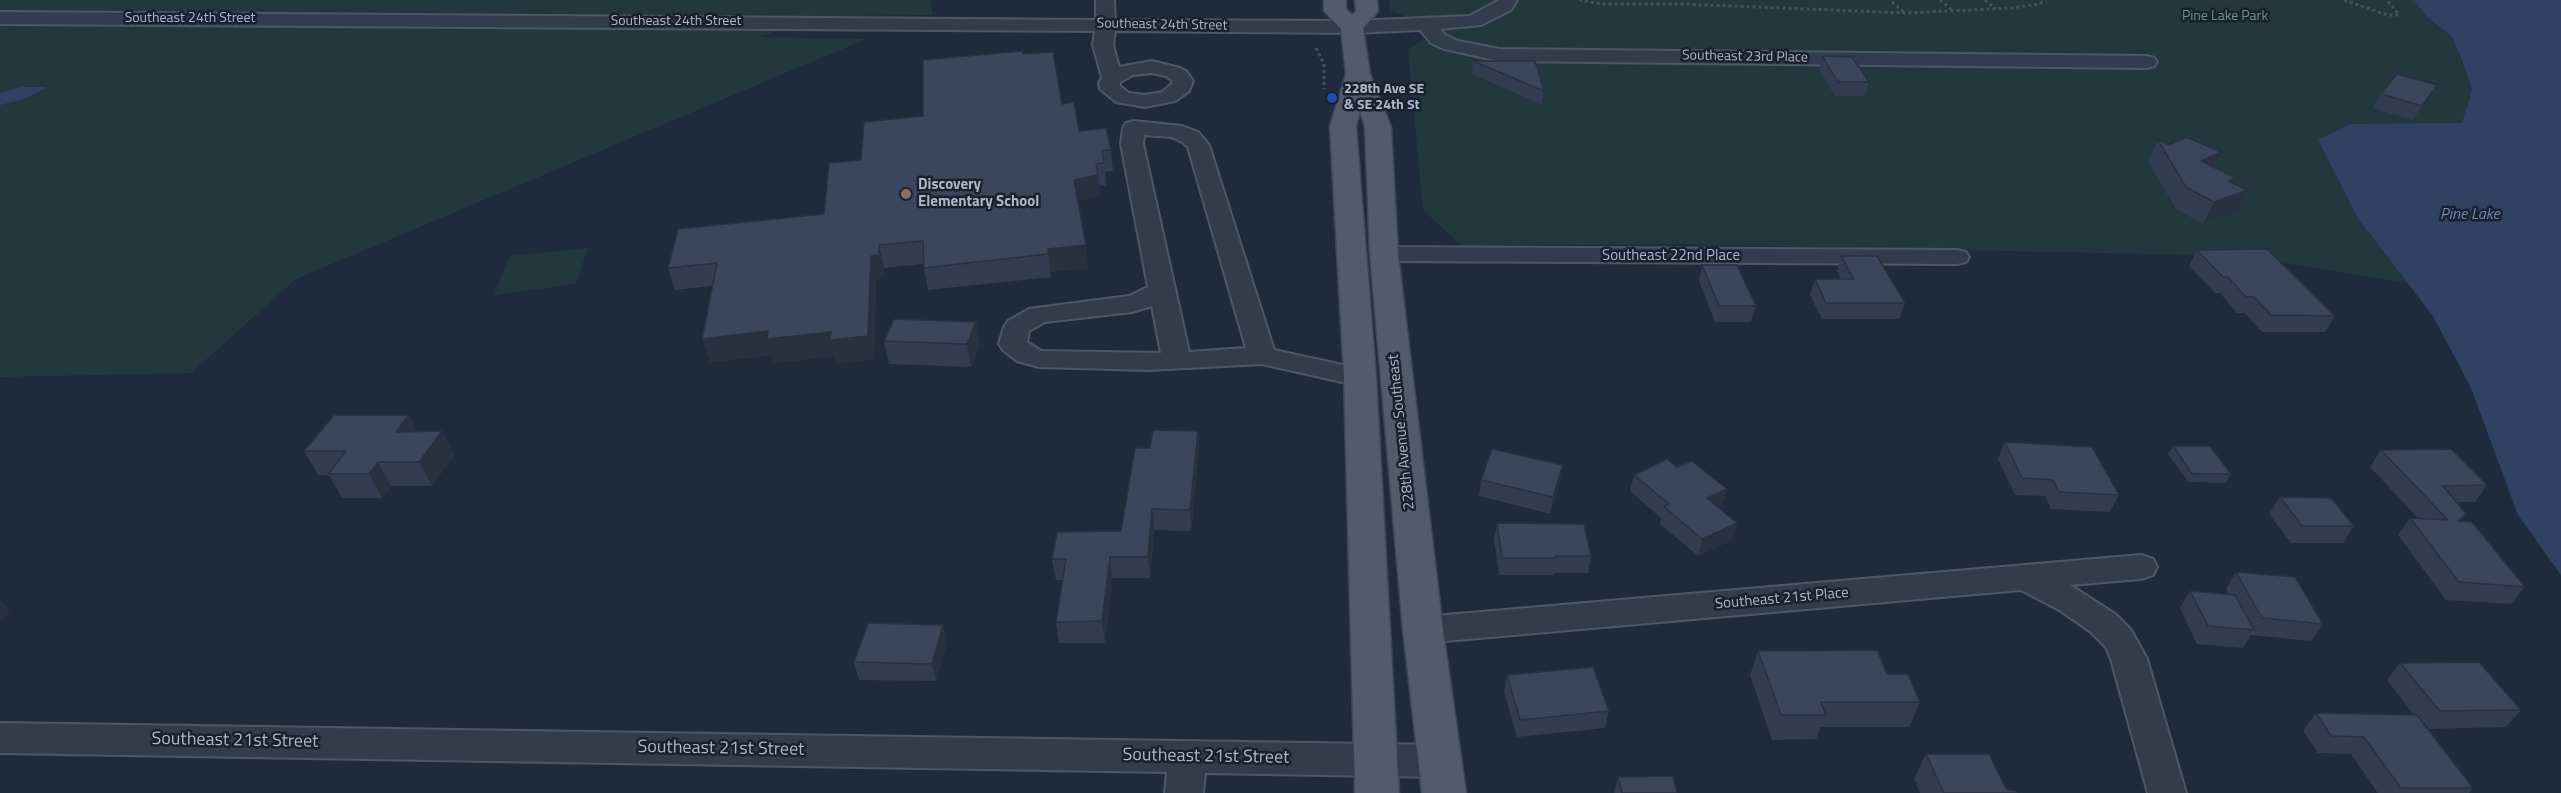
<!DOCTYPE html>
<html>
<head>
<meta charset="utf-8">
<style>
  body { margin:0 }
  canvas { display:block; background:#1f2a3c }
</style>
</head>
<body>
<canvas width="2561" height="793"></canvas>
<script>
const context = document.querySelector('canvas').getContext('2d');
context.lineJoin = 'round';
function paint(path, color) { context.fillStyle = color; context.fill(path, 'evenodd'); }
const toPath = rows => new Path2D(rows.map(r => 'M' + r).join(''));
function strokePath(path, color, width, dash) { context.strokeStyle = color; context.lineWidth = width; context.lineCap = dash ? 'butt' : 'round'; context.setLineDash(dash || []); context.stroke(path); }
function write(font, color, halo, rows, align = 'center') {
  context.font = font + ' "Titillium Web",sans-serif'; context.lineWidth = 5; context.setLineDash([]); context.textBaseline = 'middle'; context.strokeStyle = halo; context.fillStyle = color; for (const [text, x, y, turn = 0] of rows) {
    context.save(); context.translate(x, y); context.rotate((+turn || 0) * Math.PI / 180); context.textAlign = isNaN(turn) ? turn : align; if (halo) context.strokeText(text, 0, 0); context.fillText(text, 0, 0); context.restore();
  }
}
const green = toPath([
  [0,0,930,0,933,15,830,16,757,37,866,39,296,279,191,373,0,377],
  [1389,0,2414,0,2425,15,2452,37,2472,90,2462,124,2351,124,2318,140,2357,217,2408,283,2242,256,1670,244,1462,246,1423,210,1408,49,1443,30,1391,11],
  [588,248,576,284,494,295,510,256]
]);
const water = toPath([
  [2414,0,2561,0,2561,575,2518,515,2471,388,2433,316,2357,217,2318,140,2351,124,2462,123,2472,90,2464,66,2452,37,2425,15],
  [22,87,47,87,24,99,0,105,0,93]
]);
const path = toPath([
  [1579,0,1602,4,1681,4,1906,13,2011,8,2039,4,2046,0],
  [1940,0,1953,11],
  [1985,0,1996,9],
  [2344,0,2387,15,2399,15,2387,0],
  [1892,2,1905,13],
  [1316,48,1324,64,1324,89]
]);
const minor = toPath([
  [1096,0,1114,0,1115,20,1352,21,1470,16,1499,0,1517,0,1511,10,1481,25,1440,29,1445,35,1458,41,1499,49,2147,56,2154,58,2157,62,2154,66,2147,68,1499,61,1444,49,1431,43,1420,30,1352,33,1115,31,1113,45,1119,67,1152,61,1180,68,1187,72,1193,81,1189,91,1175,101,1145,107,1116,102,1100,89,1099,83,1102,78,1093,45,1095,31,0,24,0,12,1096,20,1096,0],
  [1152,73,1166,76,1172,80,1172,84,1162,92,1145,95,1129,93,1120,86,1120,82,1133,75,1152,73],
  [1134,121,1182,126,1198,132,1209,145,1274,350,1370,371,1374,377,1370,383,1360,386,1262,364,1149,370,1039,367,1017,361,1003,350,999,344,1004,327,1008,321,1029,309,1129,296,1148,287,1121,144,1123,128,1126,123,1134,121],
  [1144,135,1171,137,1182,142,1188,147,1246,348,1189,352,1143,144,1144,135],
  [1152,306,1161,353,1041,351,1027,342,1029,331,1045,322,1132,312,1152,306],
  [1384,247,1957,250,1966,252,1969,257,1966,262,1957,264,1384,261,1375,259,1372,254,1375,249,1384,247],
  [2141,555,2153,559,2157,567,2153,575,2141,579,2070,585,2115,614,2131,630,2147,659,2186,793,2148,793,2111,659,2106,647,2091,632,2061,611,2021,590,1423,643,1411,639,1406,630,1411,621,1423,617,2141,555],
  [0,723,1441,745,1454,750,1460,761,1454,772,1441,777,1205,773,1203,793,1165,793,1167,772,0,753,0,723]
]);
const major = toPath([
  [1324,0,1346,0,1346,9,1352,15,1356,11,1355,0,1377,0,1378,12,1363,28,1370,74,1391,127,1398,254,1443,630,1466,793,1422,793,1403,630,1370,254,1365,127,1360,111,1356,126,1376,377,1399,793,1355,793,1344,377,1330,126,1346,74,1341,29,1324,11,1324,0]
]);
const wall = toPath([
  [1023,54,1062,104,1079,131,1111,150,1113,171,1105,172,1106,185,1099,186,1100,196,1078,201,1088,268,1050,272,1051,277,928,290,923,264,884,268,884,278,876,279,874,359,836,364,834,356,774,363,771,355,710,362,712,286,675,290,668,268,824,214,923,116],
  [1822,56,1869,82,1865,96,1835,96,1819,70],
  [1473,61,1544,91,1542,105,1472,74],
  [2437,85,2429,99,2413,120,2373,108,2381,94],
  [2158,140,2213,167,2233,183,2248,190,2237,212,2203,224,2176,209,2148,161],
  [2197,250,2335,316,2325,332,2262,332,2245,313,2237,313,2220,293,2215,293,2189,266],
  [1841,256,1905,303,1899,319,1822,319,1810,295,1815,279,1841,279,1837,271],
  [1702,265,1756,306,1751,322,1715,322,1699,281],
  [976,322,980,345,971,367,889,364,884,341],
  [409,415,417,432,442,431,454,455,432,486,391,486,382,498,342,498,329,475,318,475,304,451],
  [1198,431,1199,452,1191,531,1154,530,1150,578,1112,578,1105,643,1059,643,1056,622,1063,580,1056,580,1052,559,1121,531,1150,448],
  [2005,442,2119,495,2110,512,2051,509,2045,496,2015,495,1998,459],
  [2173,446,2231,474,2226,483,2188,482,2168,454],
  [2381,450,2487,485,2475,502,2456,502,2466,514,2461,521,2525,587,2511,604,2446,600,2398,535,2410,518,2418,518,2370,467],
  [1677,467,1727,489,1722,506,1718,508,1737,523,1732,540,1698,556,1660,524,1661,518,1630,491,1634,475],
  [1481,480,1560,482,1550,514,1479,496],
  [2280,497,2354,526,2343,543,2291,543,2269,514],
  [1497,523,1591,556,1588,573,1554,573,1553,575,1499,575,1494,540],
  [2236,572,2323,624,2311,641,2251,635,2243,648,2197,644,2180,608,2190,591,2229,595,2226,589],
  [947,642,936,681,859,680,854,662],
  [1758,651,1887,674,1920,702,1909,727,1821,727,1816,739,1772,740,1750,675],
  [2400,663,2521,710,2506,727,2427,729,2473,788,2469,793,2378,793,2351,754,2318,753,2303,731,2316,713,2414,715,2387,680],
  [1507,675,1609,711,1605,728,1517,737,1504,692],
  [1926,754,2007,790,2017,793,1920,793,1914,779],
  [1618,777,1677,793,1614,793]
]);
const shadedWall = toPath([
  [2437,85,2429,99,2413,120,2422,106],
  [2221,152,2210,173,2201,161],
  [1098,175,1100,196,1077,202,1074,180],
  [2236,178,2226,198,2248,190,2237,212,2203,224,2214,202,2228,181],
  [879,245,884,268,884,278,876,279,874,359,836,364,834,356,774,363,771,355,710,362,702,339,871,256],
  [1086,245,1088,268,1050,272,1048,249],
  [976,322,980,345,971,367,967,344],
  [409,415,421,439,396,432],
  [442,431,454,455,432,486,419,462],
  [1198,431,1199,452,1191,531,1190,510],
  [378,462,391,486,382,498,369,474],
  [1563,465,1560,482,1550,514,1553,497],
  [1727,489,1722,506,1702,515,1707,498],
  [1152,509,1154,530,1150,578,1148,557],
  [1737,523,1732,540,1698,556,1702,539],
  [1110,557,1112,578,1105,643,1102,621],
  [0,600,10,611,0,622],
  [943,625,947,642,936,681,932,664]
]);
const building = toPath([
  [1022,51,1023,54,1053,52,1062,104,1074,102,1079,131,1106,128,1111,150,1102,150,1104,163,1096,164,1098,175,1074,180,1086,245,1048,249,1048,254,924,268,923,241,879,245,879,255,871,256,868,336,830,340,831,332,767,339,768,331,702,339,717,263,668,268,678,229,824,214,829,163,861,160,864,122,923,116,923,60,1022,51],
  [1822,56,1852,57,1869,82,1838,82,1822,56],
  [1473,61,1535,61,1544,91,1473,61],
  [2397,74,2437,85,2422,106,2381,94,2397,74],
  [2186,137,2221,152,2201,161,2236,178,2228,181,2248,190,2214,202,2186,187,2158,140,2169,145,2186,137],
  [2267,249,2335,316,2271,315,2254,297,2246,297,2228,277,2223,277,2197,250,2267,249],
  [1841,256,1877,256,1905,303,1826,303,1815,279,1854,279,1841,256],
  [1702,265,1737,265,1756,306,1719,306,1702,265],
  [894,319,976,322,967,344,884,341,894,319],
  [334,415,409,415,396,432,442,431,419,462,378,462,369,474,328,474,346,451,304,451,334,415],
  [1153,430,1198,431,1190,510,1152,509,1148,557,1110,557,1102,621,1056,622,1066,559,1052,559,1057,532,1121,531,1135,448,1150,448,1153,430],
  [2005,442,2092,447,2119,495,2059,492,2053,480,2022,478,2005,442],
  [2173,446,2210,446,2231,474,2192,474,2173,446],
  [1492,449,1563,465,1553,497,1481,480,1492,449],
  [2451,449,2487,485,2443,486,2466,514,2458,521,2472,522,2525,587,2459,582,2410,518,2448,520,2381,450,2451,449],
  [1667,459,1677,467,1692,461,1727,489,1707,498,1737,523,1702,539,1664,507,1669,504,1634,475,1667,459],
  [2280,497,2331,498,2354,526,2302,526,2280,497],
  [1497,523,1584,524,1591,556,1555,556,1556,558,1502,558,1497,523],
  [2236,572,2295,577,2323,624,2262,618,2236,572],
  [2190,591,2235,595,2254,630,2208,626,2190,591],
  [868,623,943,625,932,664,854,662,868,623],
  [1877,650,1887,674,1908,674,1920,702,1821,702,1826,715,1781,715,1758,651,1877,650],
  [2479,662,2521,710,2440,711,2400,663,2479,662],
  [1593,667,1609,711,1520,720,1507,675,1593,667],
  [2316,713,2417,715,2473,788,2401,788,2364,737,2331,736,2316,713],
  [1926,754,1989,754,2007,790,2015,790,2017,793,1944,793,1926,754],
  [1673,776,1677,793,1622,793,1618,777,1673,776]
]);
const markers = [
  [1332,98,6,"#1a4fb4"],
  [906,194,6,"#8d6e63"]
];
const farParknames = [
  ["Pine Lake Park",2225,17]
];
const farStreetnames = [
  ["Southeast 24th Street",190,19],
  ["Southeast 24th Street",676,22],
  ["Southeast 24th Street",1162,25,1],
  ["Southeast 23rd Place",1745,57,1]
];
const farPoinames = [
  ["228th Ave SE",1344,90],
  ["& SE 24th St",1344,106]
];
const poiNames = [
  ["Discovery",918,185],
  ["Elementary School",918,202]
];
const streetNames = [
  ["Southeast 22nd Place",1671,256],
  ["228th Avenue Southeast",1402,432,-96],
  ["Southeast 21st Place",1782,599,-5]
];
const waterNames = [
  ["Pine Lake",2470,215]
];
const nearStreetnames = [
  ["Southeast 21st Street",235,741,1],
  ["Southeast 21st Street",721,749,1],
  ["Southeast 21st Street",1206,757,1]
];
paint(green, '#22383d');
paint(water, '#304163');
strokePath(minor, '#4e5767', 4);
strokePath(major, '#3d4555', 3);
strokePath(path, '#3f555a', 3, [3, 3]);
paint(minor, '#333c4c');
paint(major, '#515b6d');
paint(wall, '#333c50');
paint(shadedWall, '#293141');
paint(building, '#3b465d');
strokePath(building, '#293141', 1.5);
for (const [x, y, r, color] of markers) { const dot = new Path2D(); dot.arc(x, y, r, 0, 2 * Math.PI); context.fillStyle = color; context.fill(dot); strokePath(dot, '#192131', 2); }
write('14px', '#639c74', '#192131', farParknames);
write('14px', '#aeb7c8', '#192131', farStreetnames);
write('bold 14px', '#aeb7c8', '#192131', farPoinames, 'left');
write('bold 15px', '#aeb7c8', '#192131', poiNames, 'left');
write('15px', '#aeb7c8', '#192131', streetNames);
write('italic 16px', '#748ab3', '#192131', waterNames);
write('18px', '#aeb7c8', '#192131', nearStreetnames);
</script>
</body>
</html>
